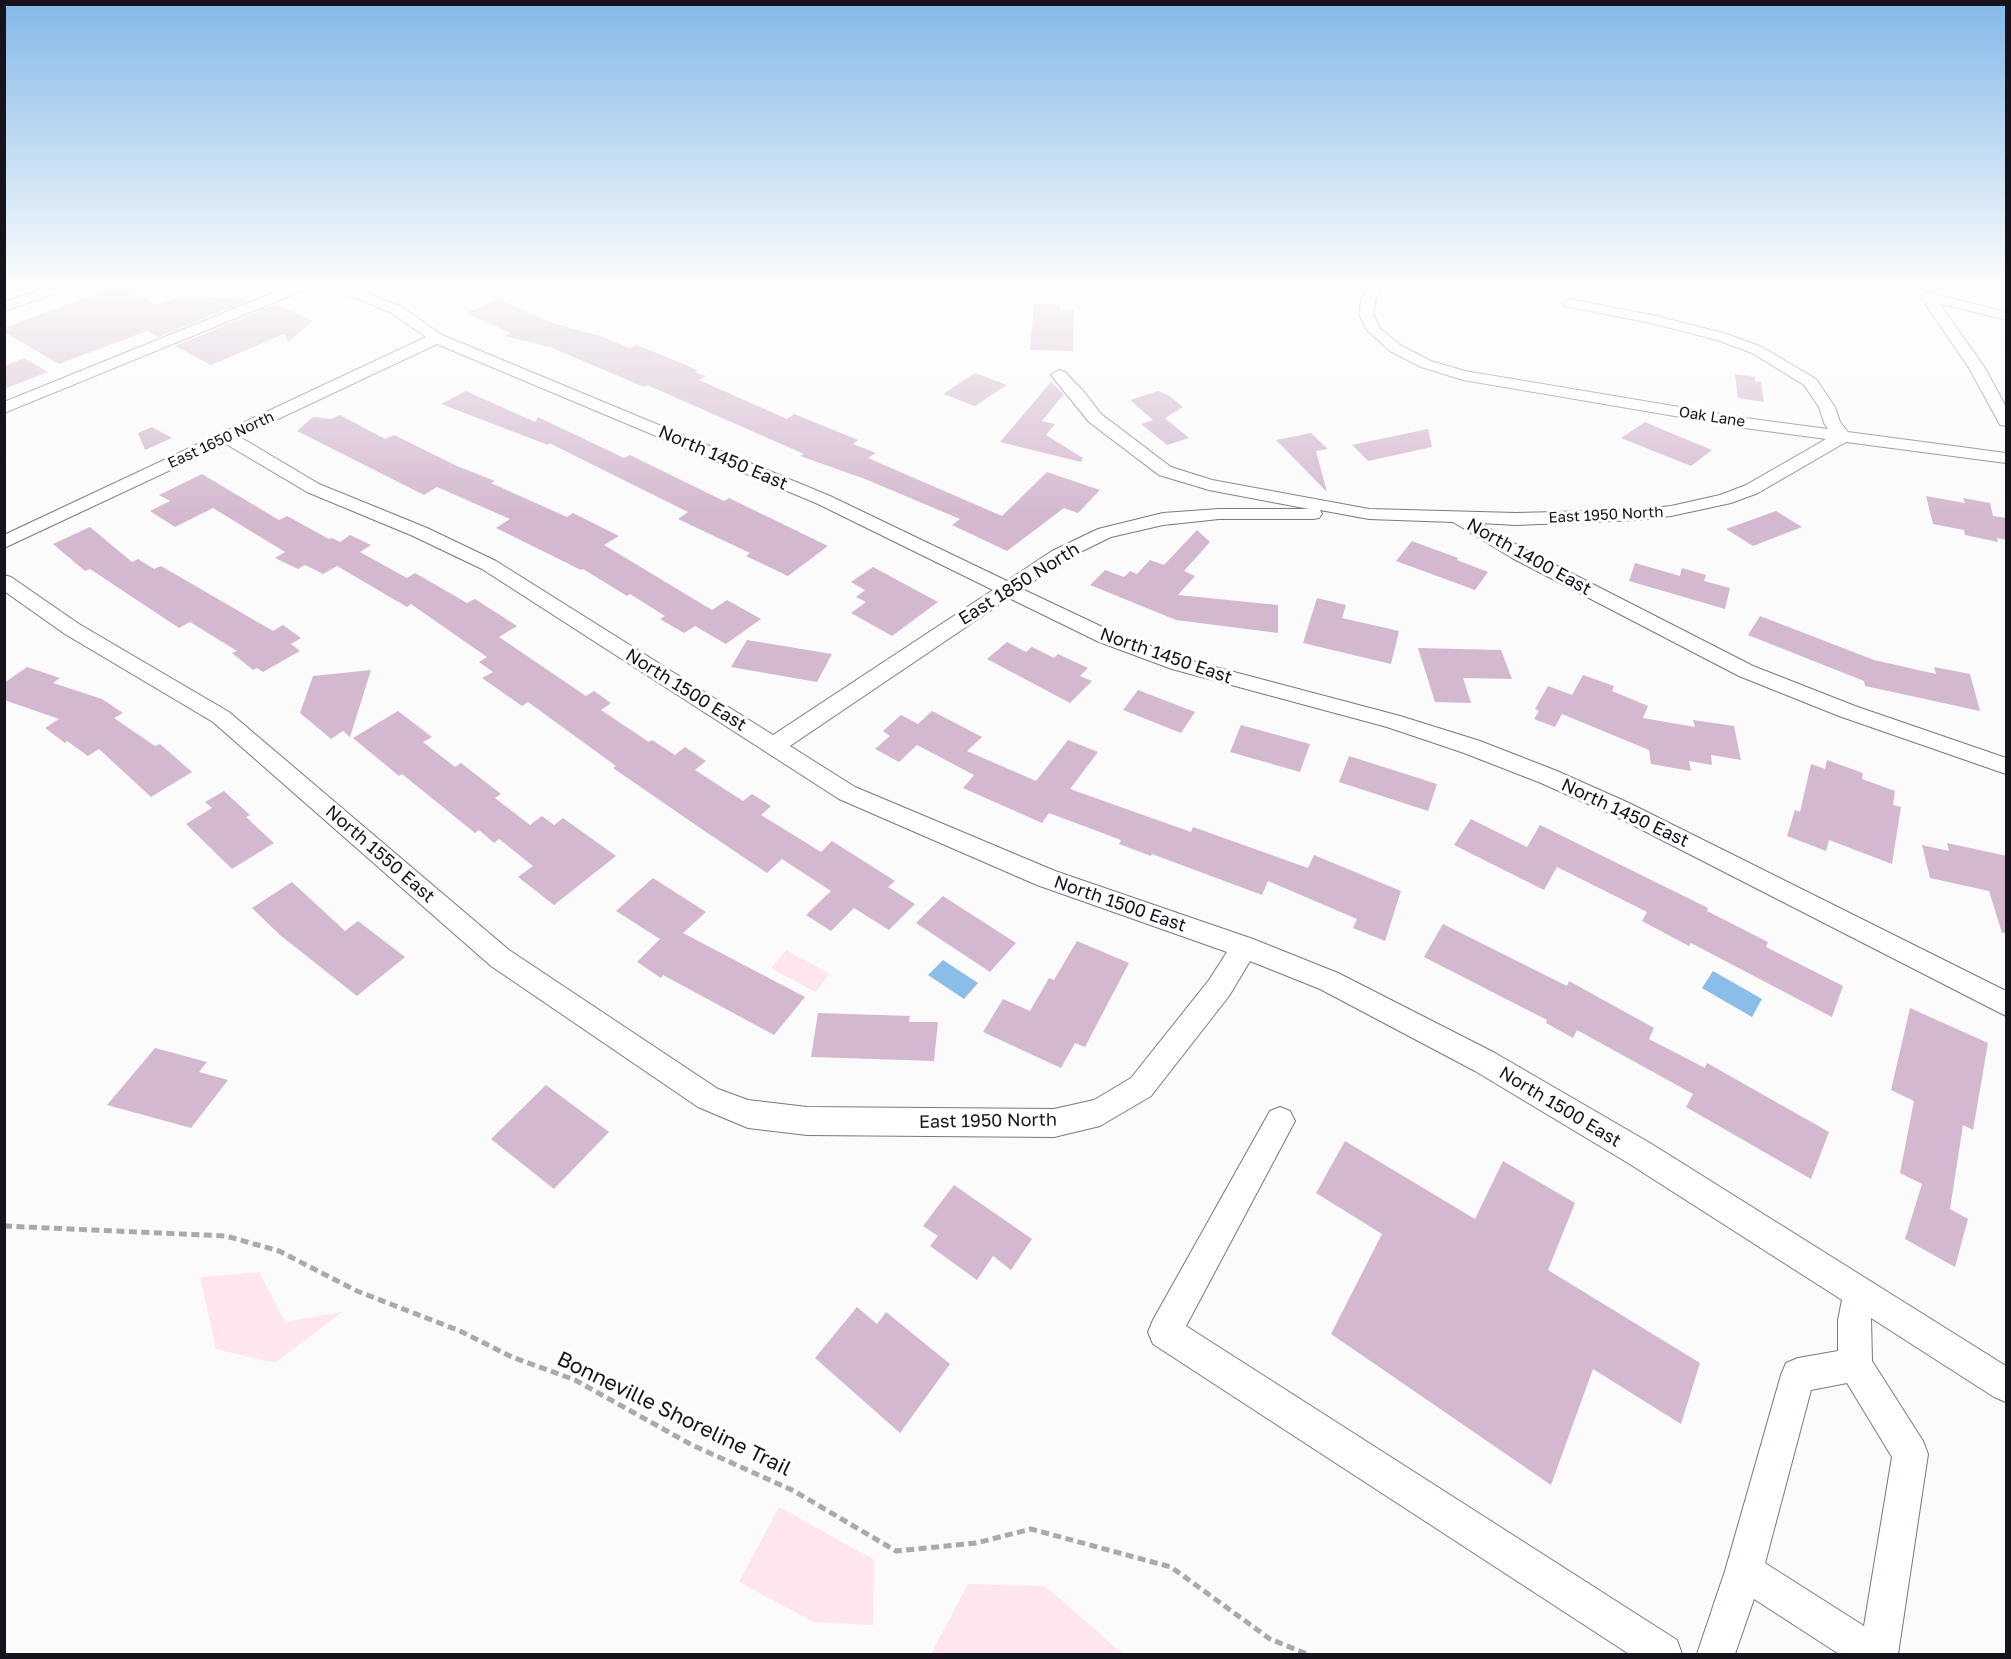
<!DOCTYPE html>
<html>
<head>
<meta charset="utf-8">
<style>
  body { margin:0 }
  #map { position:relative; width:2011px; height:1659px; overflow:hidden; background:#fbfbfb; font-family:"Golos Text",sans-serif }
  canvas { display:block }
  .frame { position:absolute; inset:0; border:6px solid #17131d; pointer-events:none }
</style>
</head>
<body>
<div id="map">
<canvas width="2011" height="1659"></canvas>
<div class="frame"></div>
</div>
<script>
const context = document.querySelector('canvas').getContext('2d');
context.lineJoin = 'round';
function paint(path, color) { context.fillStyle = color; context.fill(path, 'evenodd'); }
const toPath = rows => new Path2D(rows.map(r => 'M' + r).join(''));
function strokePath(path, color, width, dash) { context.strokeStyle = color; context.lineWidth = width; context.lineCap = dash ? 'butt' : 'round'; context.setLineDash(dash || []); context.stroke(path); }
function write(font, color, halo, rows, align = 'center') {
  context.font = font + ' "Golos Text",sans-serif'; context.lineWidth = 6; context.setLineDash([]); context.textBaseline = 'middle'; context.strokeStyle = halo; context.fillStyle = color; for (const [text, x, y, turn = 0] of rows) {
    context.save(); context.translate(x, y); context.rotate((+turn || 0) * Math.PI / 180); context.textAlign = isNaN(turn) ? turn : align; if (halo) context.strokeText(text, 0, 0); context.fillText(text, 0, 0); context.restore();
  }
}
const green = toPath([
  [786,950,830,974,815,992,771,968],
  [259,1272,285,1322,342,1312,275,1363,216,1349,200,1277],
  [779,1507,874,1560,873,1625,814,1622,739,1582],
  [968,1584,1045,1586,1123,1654,931,1654]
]);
const water = toPath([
  [943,960,978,983,964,999,928,975],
  [1713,971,1762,999,1752,1017,1702,988]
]);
const building = toPath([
  [119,285,157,305,185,295,249,300,158,337,147,331,59,364,4,332,4,328],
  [499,299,549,322,600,336,630,348,637,345,698,370,695,372,706,376,699,380,787,419,794,414,858,440,853,444,876,453,868,458,1002,516,1047,472,1100,490,1078,513,1064,508,1007,551,952,525,960,519,865,479,800,456,804,454,647,385,644,387,550,347,505,336,510,333,466,313],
  [277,304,313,321,288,342,284,334,211,365,175,346],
  [1034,304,1060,304,1060,310,1074,310,1073,351,1030,350],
  [24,358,48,372,4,389,4,366],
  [975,373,1007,385,975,406,943,394],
  [1735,374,1755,377,1755,381,1761,382,1764,402,1738,398],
  [1051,382,1064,394,1042,421,1055,424,1046,435,1083,458,1081,462,1000,442],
  [466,391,535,422,538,417,624,458,630,455,724,501,729,498,828,546,788,576,746,556,750,553,678,519,688,512,549,443,548,445,441,404],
  [1158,391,1168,395,1183,407,1165,418,1189,438,1167,445,1141,424,1153,420,1130,400],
  [340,415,385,439,394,435,457,466,495,481,491,483,567,517,573,513,619,536,604,545,712,610,727,600,761,619,726,644,695,626,684,633,660,619,665,616,630,594,627,596,583,569,581,570,496,528,510,519,437,487,424,495,297,431,313,417,331,419],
  [1645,422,1666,431,1712,450,1691,466,1621,438],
  [152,427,172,438,145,450,138,433],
  [1428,429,1432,447,1368,461,1352,445],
  [1311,433,1328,449,1316,451,1327,492,1276,440],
  [202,474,279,520,287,516,329,539,332,538,340,542,350,535,371,545,360,552,407,578,415,573,467,603,475,599,517,626,499,637,586,696,594,691,611,703,601,710,649,742,652,740,675,755,685,747,706,761,695,770,743,801,752,794,771,806,761,815,821,852,832,841,895,881,888,887,915,904,889,930,854,908,831,931,806,915,831,891,782,859,767,873,706,832,613,768,616,766,528,702,522,706,482,678,493,672,479,662,487,657,411,604,407,607,337,566,323,574,305,565,298,569,275,558,285,552,213,508,175,527,150,511,170,501,159,495],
  [1926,496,1965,503,1963,498,1990,503,1993,516,2007,518,2007,540,1997,538,1998,542,1965,535,1964,530,1933,524],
  [1776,511,1802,527,1753,546,1726,529],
  [90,527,132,562,138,559,154,569,161,566,273,631,283,625,301,638,291,644,300,651,263,672,257,668,253,670,232,653,237,651,190,622,179,628,90,569,85,571,53,544],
  [1197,530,1210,542,1184,571,1195,576,1178,595,1278,605,1278,633,1176,620,1090,585,1105,570,1124,577,1130,571,1137,574,1150,560,1164,565],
  [1412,541,1458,558,1457,560,1488,572,1475,590,1396,561],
  [1635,563,1680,576,1682,568,1706,575,1704,581,1730,588,1725,609,1629,581],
  [873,567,938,602,892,636,851,613,866,602,856,597,865,590,851,582],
  [1317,598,1346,605,1342,618,1399,631,1391,664,1303,643],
  [1760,616,1874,660,1936,674,1934,667,1970,674,1980,711,1865,686,1864,681,1748,635],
  [747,640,832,654,817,682,731,667],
  [1007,642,1026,652,1032,647,1054,658,1058,654,1088,668,1080,676,1092,681,1070,703,987,659],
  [1418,648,1501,650,1512,679,1463,678,1471,703,1435,702],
  [27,667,60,678,53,683,102,699,123,713,114,718,155,746,160,744,192,772,151,797,99,749,88,756,67,741,65,743,45,728,59,719,4,700,4,683],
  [371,670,350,737,343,731,331,739,300,713,313,676],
  [1583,675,1614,686,1612,691,1648,706,1643,718,1695,727,1693,720,1734,726,1741,760,1711,755,1712,765,1689,761,1691,771,1651,764,1649,750,1562,714,1555,727,1534,719,1539,711,1535,709,1548,686,1572,695],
  [1138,690,1195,712,1181,733,1123,710],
  [398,711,432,737,423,742,455,767,461,763,501,794,495,798,530,825,542,816,554,825,563,818,616,856,554,905,518,877,533,866,499,839,494,843,479,830,475,833,402,774,399,776,353,738],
  [932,711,982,737,967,751,1036,781,1068,740,1098,752,1070,789,1191,832,1193,827,1308,868,1314,855,1401,891,1385,941,1353,928,1357,919,1268,881,1262,895,1152,854,1151,856,1119,844,1121,840,1049,813,1042,823,963,788,974,775,917,745,899,762,875,749,890,736,883,731,901,715,918,724],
  [1241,725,1310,744,1300,772,1230,752],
  [1349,756,1437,784,1428,811,1339,782],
  [1827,760,1863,773,1862,779,1895,791,1893,805,1901,807,1892,864,1829,840,1826,851,1787,836,1795,810,1800,812,1811,764,1825,769],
  [224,791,250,815,246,817,274,843,232,869,186,824,212,808,205,802],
  [1471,819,1527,847,1540,825,1708,908,1707,911,1768,942,1766,947,1843,986,1832,1017,1691,943,1689,946,1642,921,1647,912,1557,867,1544,890,1454,845],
  [1947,843,2007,856,2007,933,2002,933,1989,891,1930,878,1922,845,1949,851],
  [653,878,706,912,683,933,805,997,774,1035,663,975,661,978,637,962,660,939,616,911],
  [292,882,345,931,358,921,405,957,357,996,280,935,252,908],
  [943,896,1016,943,990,972,916,923],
  [1443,924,1567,986,1569,981,1654,1028,1649,1039,1705,1068,1707,1063,1829,1132,1811,1179,1686,1107,1693,1094,1577,1030,1573,1038,1546,1023,1547,1020,1424,957],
  [1077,941,1129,963,1085,1047,1075,1043,1061,1068,983,1032,1003,999,1030,1011,1049,978,1054,980],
  [1910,1008,1988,1043,1973,1130,1963,1125,1950,1209,1968,1219,1955,1267,1905,1239,1922,1184,1900,1173,1914,1101,1891,1090],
  [818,1013,910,1016,909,1022,938,1022,934,1061,811,1057],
  [155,1048,207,1062,199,1072,228,1080,191,1128,107,1105],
  [546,1085,609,1132,554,1189,491,1139],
  [1345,1141,1475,1219,1503,1161,1575,1203,1548,1270,1700,1363,1681,1424,1593,1369,1551,1485,1331,1334,1382,1234,1316,1193],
  [954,1185,1032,1239,1011,1270,993,1256,977,1280,930,1246,938,1236,923,1226],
  [857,1307,877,1324,886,1312,950,1364,900,1433,815,1358]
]);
const path = toPath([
  [4,1226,226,1236,279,1251,357,1291,460,1331,512,1357,575,1380,692,1445,794,1491,896,1551,976,1543,1031,1529,1171,1567,1270,1639,1307,1654]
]);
const minor = toPath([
  [56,284,75,284,73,287,4,311,4,302,56,284],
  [295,284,314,284,312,287,4,413,4,402,295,284],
  [328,284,346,284,400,306,442,335,830,496,1007,581,1052,551,1098,529,1163,513,1219,509,1309,509,1209,490,1159,475,1089,422,1051,375,1059,370,1065,372,1085,393,1101,414,1171,467,1212,480,1369,509,1516,513,1636,510,1671,506,1720,495,1746,485,1826,439,1745,428,1463,380,1421,367,1390,351,1367,330,1359,314,1362,297,1372,284,1386,284,1376,297,1373,314,1380,328,1400,345,1431,361,1465,371,1745,418,1828,429,1824,423,1819,407,1804,385,1752,353,1717,340,1651,323,1564,306,1562,303,1569,299,1657,316,1727,334,1762,347,1816,379,1835,407,1840,422,1848,432,2006,453,2006,463,1846,442,1758,493,1731,503,1671,516,1636,520,1516,525,1480,523,1526,550,1753,666,1855,706,2006,758,2006,774,1839,716,1739,676,1512,558,1453,522,1369,519,1320,510,1322,514,1319,518,1313,519,1219,519,1163,525,1111,537,1066,559,1022,589,1113,632,1185,659,1400,716,1480,741,1557,771,1629,803,2006,991,2006,1016,1613,815,1541,783,1464,753,1387,727,1172,669,1099,642,1009,598,790,746,855,787,1055,871,1253,939,1338,973,1495,1053,1650,1143,2006,1366,2006,1402,1994,1397,1871,1318,1872,1361,1923,1441,1928,1454,1898,1654,1839,1654,1754,1599,1735,1654,1697,1654,1725,1571,1781,1375,1786,1363,1798,1358,1838,1351,1838,1320,1842,1300,1628,1163,1475,1071,1320,989,1250,961,1229,996,1151,1096,1100,1126,1054,1137,807,1135,748,1128,698,1107,491,966,213,722,65,634,4,591,4,575,11,577,79,624,229,712,509,950,718,1089,748,1100,807,1107,1054,1109,1094,1100,1131,1078,1209,980,1227,952,1037,885,839,799,482,569,413,536,307,492,226,444,4,548,4,535,426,337,390,312,330,287,328,284],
  [437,344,818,504,993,590,773,735,496,561,427,528,319,484,240,437,437,344],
  [1847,1383,1892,1457,1864,1626,1765,1563,1811,1390,1847,1383],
  [1927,292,2006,312,2006,320,1939,303,1985,368,2006,407,2006,426,2000,425,1998,421,1969,368,1920,296,1927,292],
  [1280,1107,1290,1111,1295,1121,1186,1326,1677,1640,1682,1654,1629,1654,1153,1344,1148,1332,1153,1320,1270,1111,1280,1107]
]);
const farStreetnames = [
  ["Oak Lane",1712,417,9],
  ["East 1650 North",221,440,-25],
  ["East 1950 North",1606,515,-3]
];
const streetNames = [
  ["North 1450 East",723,458,23],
  ["North 1400 East",1529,557,29],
  ["East 1850 North",1019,584,-32],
  ["North 1450 East",1166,656,19],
  ["North 1500 East",686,690,32],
  ["North 1450 East",1625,813,25],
  ["North 1550 East",380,854,41],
  ["North 1500 East",1120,904,19],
  ["North 1500 East",1560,1107,31],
  ["East 1950 North",988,1121,-1]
];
const nearStreetnames = [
  ["Bonneville Shoreline Trail",674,1414,26]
];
paint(green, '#ffe6ed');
paint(water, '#8bbde9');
paint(building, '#d4b8cf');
strokePath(minor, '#7e738f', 2);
strokePath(path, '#aaa9ac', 5, [8, 4.5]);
paint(minor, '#fff');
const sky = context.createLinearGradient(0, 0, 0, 516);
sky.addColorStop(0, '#83b8e8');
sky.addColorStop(0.55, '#fdfdfd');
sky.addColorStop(1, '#fdfdfd00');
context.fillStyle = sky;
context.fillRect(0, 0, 2011, 516);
write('15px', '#17131d', '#fff', farStreetnames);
write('18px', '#17131d', '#fff', streetNames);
write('21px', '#17131d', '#fff', nearStreetnames);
</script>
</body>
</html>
